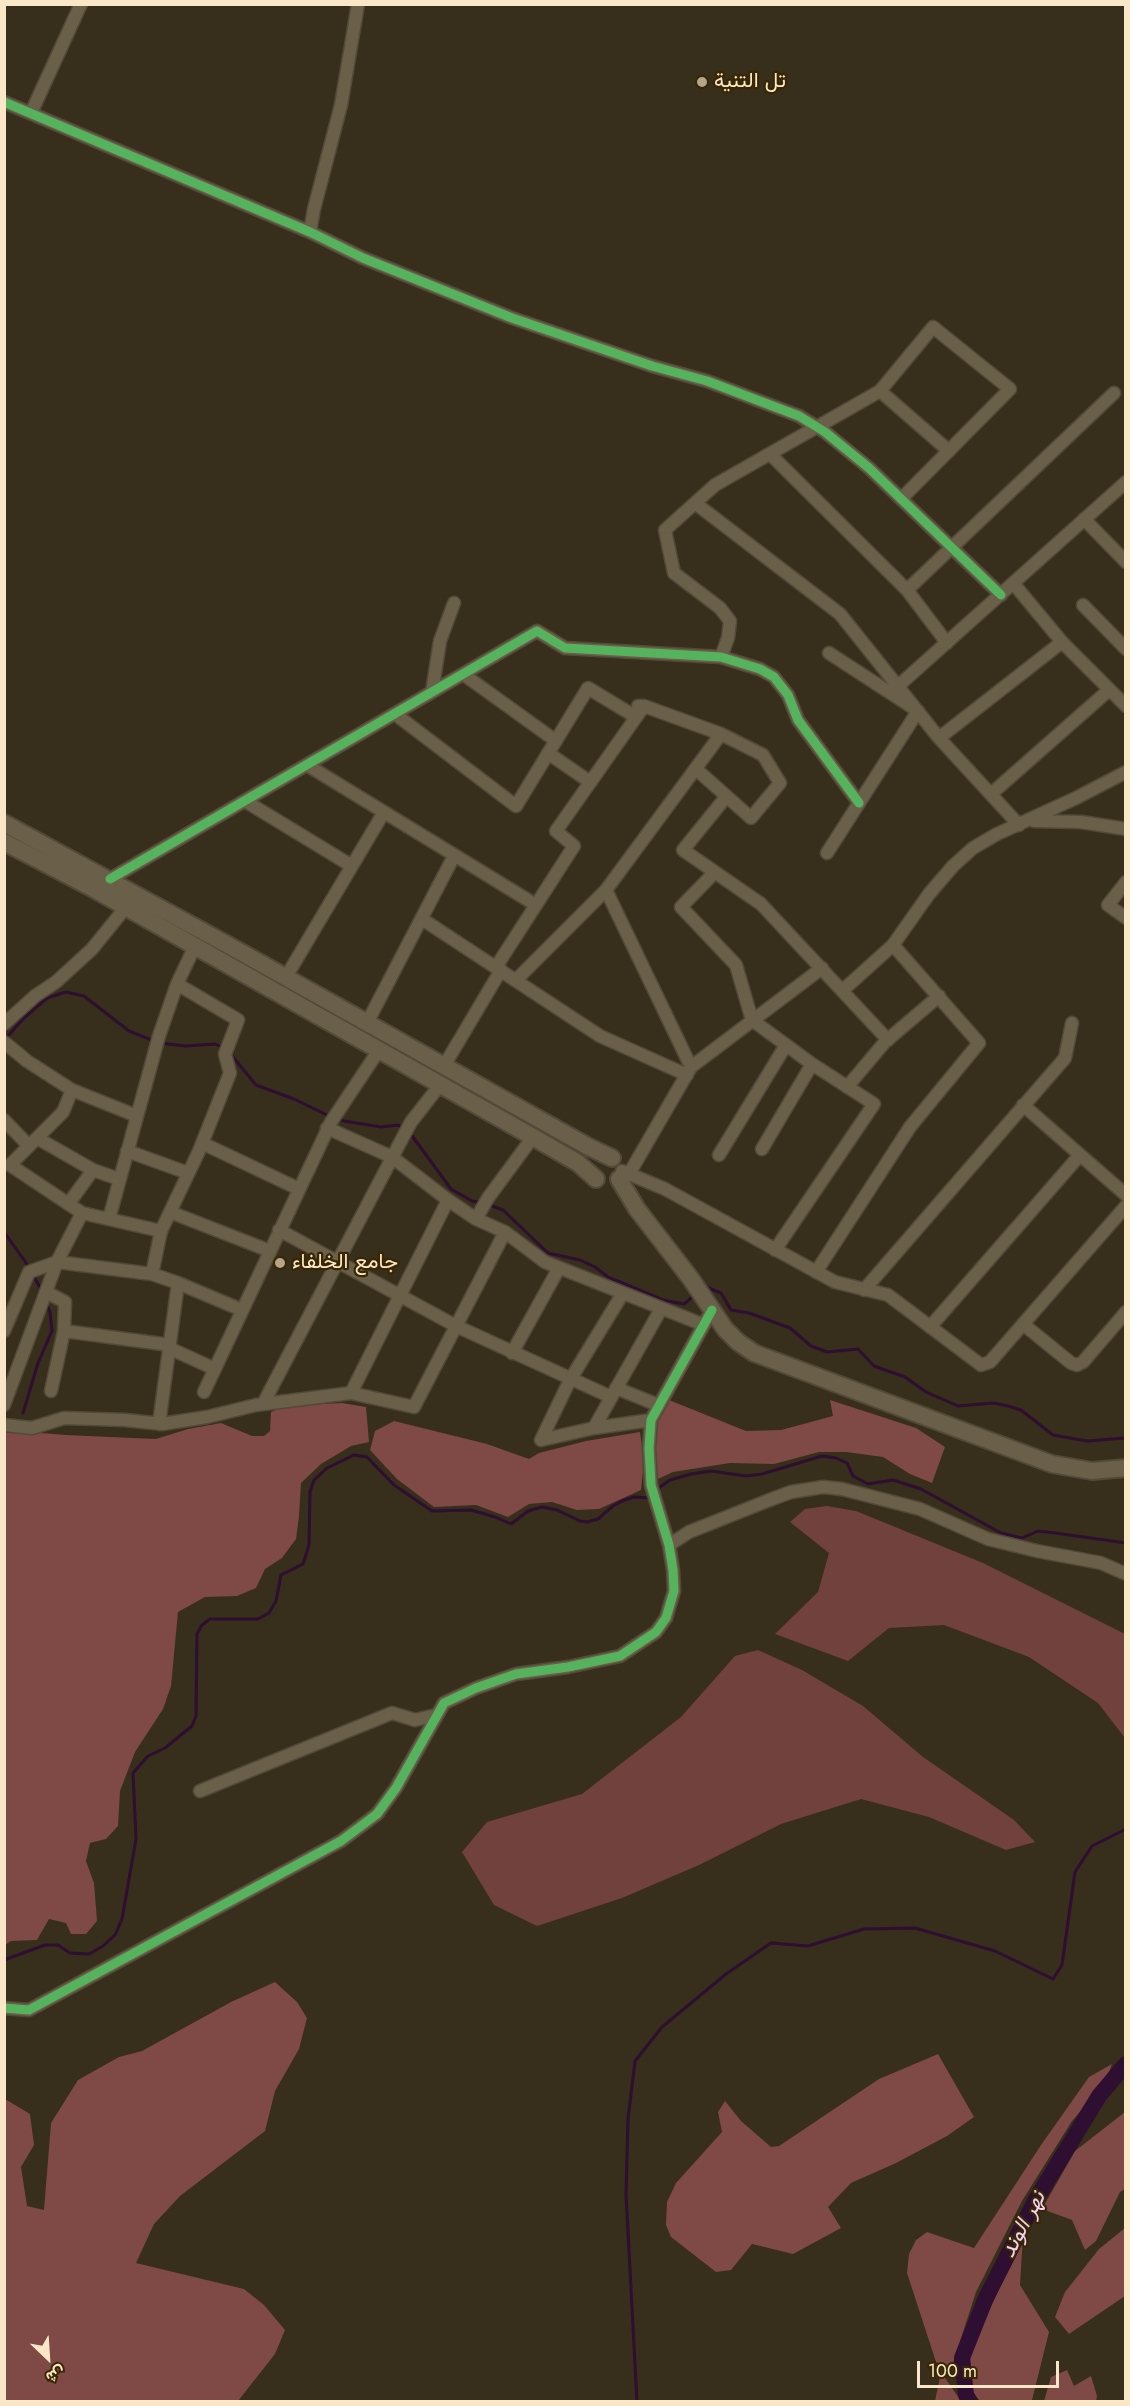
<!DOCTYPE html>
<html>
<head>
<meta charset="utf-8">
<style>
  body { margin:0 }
  #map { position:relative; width:1130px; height:2406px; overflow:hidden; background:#372e1b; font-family:Jost,Vazirmatn,sans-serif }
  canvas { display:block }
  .frame { position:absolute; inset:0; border:6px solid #f9e7c7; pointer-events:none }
  .north { position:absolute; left:18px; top:2328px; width:60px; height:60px; -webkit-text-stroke:4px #392703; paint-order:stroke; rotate:155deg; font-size:16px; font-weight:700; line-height:24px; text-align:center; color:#f9e7c7 }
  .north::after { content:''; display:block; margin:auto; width:21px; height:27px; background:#f9e7c7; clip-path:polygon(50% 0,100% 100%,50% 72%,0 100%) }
  .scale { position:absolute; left:917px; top:2361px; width:142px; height:27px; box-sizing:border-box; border:3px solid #f9e7c7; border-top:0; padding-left:8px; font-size:18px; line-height:21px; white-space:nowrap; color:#f9e7c7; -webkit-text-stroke:4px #392703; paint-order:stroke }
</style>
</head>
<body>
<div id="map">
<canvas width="1130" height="2406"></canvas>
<div class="frame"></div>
<div class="north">ش</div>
<div class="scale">100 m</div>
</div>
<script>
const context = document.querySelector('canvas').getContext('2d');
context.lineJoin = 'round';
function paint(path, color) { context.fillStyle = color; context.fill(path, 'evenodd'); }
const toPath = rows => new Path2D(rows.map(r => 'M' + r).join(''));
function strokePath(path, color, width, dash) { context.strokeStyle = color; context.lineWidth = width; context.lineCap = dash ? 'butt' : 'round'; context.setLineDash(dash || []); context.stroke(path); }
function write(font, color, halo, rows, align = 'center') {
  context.font = font + ' Jost,Vazirmatn,sans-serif'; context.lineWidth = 4.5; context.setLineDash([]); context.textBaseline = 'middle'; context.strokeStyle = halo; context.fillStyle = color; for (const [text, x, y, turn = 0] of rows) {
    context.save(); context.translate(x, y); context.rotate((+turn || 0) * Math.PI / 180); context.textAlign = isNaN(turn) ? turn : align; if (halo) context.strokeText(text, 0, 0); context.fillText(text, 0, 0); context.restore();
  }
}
const green = toPath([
  [827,1506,856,1511,983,1563,1125,1634,1125,1738,1098,1703,1029,1657,944,1625,889,1628,848,1661,775,1634,818,1592,829,1553,790,1522,805,1509],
  [758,1650,802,1670,863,1706,923,1757,1014,1820,1035,1842,1006,1850,929,1817,861,1799,781,1824,699,1865,622,1898,537,1926,494,1905,462,1852,487,1822,582,1794,681,1717,735,1656]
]);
const forest = toPath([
  [664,1398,746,1431,781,1430,833,1416,830,1400,916,1428,945,1447,932,1483,910,1474,883,1457,846,1452,819,1452,774,1464,730,1463,673,1472,658,1479,653,1435,658,1412],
  [342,1403,366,1407,369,1442,351,1446,321,1464,301,1483,299,1516,296,1539,282,1558,265,1569,256,1588,237,1596,205,1597,178,1612,171,1686,163,1709,135,1752,120,1791,118,1826,106,1839,90,1843,86,1861,94,1883,97,1921,86,1934,71,1934,66,1923,49,1919,37,1940,11,1941,5,1945,5,1430,65,1435,156,1439,188,1429,221,1423,252,1436,264,1436,270,1431,271,1412,284,1406],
  [394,1421,487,1444,529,1459,539,1453,586,1441,640,1432,644,1461,641,1490,599,1509,577,1510,552,1502,529,1504,508,1517,476,1505,434,1507,397,1479,370,1450,375,1431],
  [275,1982,297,2002,307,2018,299,2049,275,2091,265,2131,180,2196,154,2224,136,2263,244,2289,264,2305,285,2330,275,2354,238,2401,5,2401,5,2099,30,2114,34,2145,21,2167,27,2206,44,2210,51,2123,78,2080,119,2057,142,2051,231,2002],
  [938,2054,974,2117,947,2136,896,2163,851,2183,828,2207,841,2228,793,2254,752,2244,731,2270,716,2272,671,2237,666,2225,667,2202,676,2183,722,2132,718,2112,725,2101,741,2121,771,2147,779,2146,879,2079],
  [1112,2064,1105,2083,1072,2121,1022,2201,976,2292,951,2369,936,2362,907,2273,909,2254,916,2240,927,2232,974,2248,1041,2145,1089,2077],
  [1125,2112,1125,2189,1120,2192,1096,2241,1085,2250,1072,2220,1042,2209,1075,2151],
  [1125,2228,1125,2296,1069,2334,1055,2317,1065,2292,1099,2249],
  [1023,2236,1020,2285,1049,2332,1032,2400,980,2401,971,2390,970,2353],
  [1067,2370,1074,2386,1091,2376,1097,2396,1096,2401,1044,2401,1051,2377],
  [941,2372,961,2401,935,2401]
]);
const stream = toPath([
  [6,1038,24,1018,47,998,66,992,84,996,129,1031,154,1041],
  [160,1043,185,1046,215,1044,224,1048],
  [229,1052,256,1085,294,1099,329,1116],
  [338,1120,381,1127,398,1125,404,1129],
  [410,1133,451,1189,472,1201,482,1203],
  [489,1205,503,1210,548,1253,580,1260,595,1267,608,1277,663,1300,684,1304,696,1294],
  [4,1232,29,1267],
  [32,1273,42,1291],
  [704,1289,706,1287,721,1293,731,1310,749,1313,790,1328,811,1346,827,1352,858,1349,874,1366,905,1377,926,1392,958,1406,993,1403,1008,1406,1021,1410,1053,1435,1087,1441,1126,1438],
  [23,1413,38,1363,52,1331,50,1312,46,1303],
  [658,1492,660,1487,670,1480,691,1474,711,1471,746,1476,762,1474,822,1456,836,1458,847,1463,853,1476,868,1484,893,1480,921,1489,1001,1533,1022,1538,1038,1531,1055,1533,1126,1543],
  [4,1960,45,1945,58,1945,70,1953,89,1954,103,1946,115,1935,122,1919,136,1839,133,1773,148,1756,165,1748,192,1726,196,1716,197,1634,202,1625,210,1619,258,1619,269,1613,276,1601,281,1575,303,1564,309,1545,310,1492,314,1480,327,1468,354,1455,367,1457,394,1485,432,1511,471,1510,495,1517,511,1524,528,1511,542,1507,557,1510,580,1521,587,1522,598,1519,613,1506,622,1501,634,1497,651,1498],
  [637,2402,626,2194,628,2119,635,2061,662,2027,726,1974,771,1943,808,1946,864,1929,915,1928,995,1951,1053,1979,1062,1965,1075,1872,1092,1846,1126,1829]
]);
const river = toPath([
  [970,2402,966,2395,962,2358,985,2300,1035,2201,1099,2096,1126,2064]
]);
const minor = toPath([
  [4,102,310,232,363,258,512,318,652,366,707,381,799,416,825,432,869,468,1001,595],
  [31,113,81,4],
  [310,232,314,209,341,105,358,4],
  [880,391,949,451],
  [770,454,907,590],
  [695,503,840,614,939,738,1019,825],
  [1084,519,1126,562],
  [1013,583,1062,642,1126,706],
  [1083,605,1126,649],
  [947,643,907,590,1114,393],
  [721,657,728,638,730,621,720,608,674,573,665,530,715,485,880,391,933,327,1010,389,902,498],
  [463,674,556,741],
  [897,687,1126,482],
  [432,692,440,641,454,603],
  [638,706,644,706,721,734,763,755,780,783,751,818,696,769],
  [395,714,516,806,588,688,636,717],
  [939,738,1062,642],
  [548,753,590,782],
  [307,765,536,905],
  [991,794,1109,690],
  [726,797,683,850,761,904,888,1040],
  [245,801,352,866],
  [1034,821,1081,822,1126,829],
  [827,853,918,711,829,653],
  [714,873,681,907,736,965,752,1020,812,1064,874,1104,775,1250],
  [110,879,537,631,565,648,721,657,760,669,774,677,788,695,798,720,859,803],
  [1126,882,1108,905,1126,918],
  [606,890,691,1067],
  [422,919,600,1036,687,1075],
  [496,967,574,846,556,831,644,706],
  [286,977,384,812],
  [516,980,606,890,721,734],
  [843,990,893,945,929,894,953,866,973,848,997,834,1076,798,1126,772],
  [367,1023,454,856],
  [4,1024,35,996,56,982,92,949,126,907],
  [4,1042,27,1061,72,1090,137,1116],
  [444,1066,501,970],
  [847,1087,885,1042,939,996],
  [72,1090,63,1112,10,1165,82,1213,161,1231],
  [1023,1105,1126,1195],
  [4,1120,29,1146],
  [327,1128,392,1157,448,1200,476,1219,505,1232,545,1262,704,1325],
  [37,1138,93,1170,119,1179],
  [202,1143,299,1189],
  [762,1149,812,1064],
  [127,1151,188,1173],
  [719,1155,786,1045],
  [622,1171,665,1189,835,1282,888,1295,981,1365,990,1362,1126,1206],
  [629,1174,691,1067,822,968],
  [69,1203,93,1170],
  [170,1212,270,1251],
  [109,1219,159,1036,177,984,195,946],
  [476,1219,488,1198,533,1137],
  [279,1230,456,1326,611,1397],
  [816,1272,910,1127,979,1043,893,945],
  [152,1274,161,1231,199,1151,230,1073,225,1054,238,1020,177,984],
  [864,1290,1065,1058,1072,1023],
  [46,1292,65,1302,64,1331,51,1391],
  [1023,1324,1071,1363,1077,1365,1083,1362,1126,1312],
  [930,1327,1080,1155],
  [4,1331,29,1272,57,1262,82,1213],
  [64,1331,170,1345],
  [169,1348,215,1369],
  [512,1353,559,1268],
  [616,1388,658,1405],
  [204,1392,331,1122,379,1050],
  [351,1393,414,1407,505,1232],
  [263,1404,403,1137,411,1122,440,1085],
  [4,1405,57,1262,152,1274,178,1283,242,1310],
  [159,1424,178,1283],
  [4,1425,32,1428,64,1418,125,1420,162,1424,207,1417,256,1405,351,1393,448,1200],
  [594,1428,661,1309],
  [541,1440,570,1380,623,1293],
  [541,1440,594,1428,651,1420],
  [669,1545,689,1532,772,1499,791,1492,823,1487,842,1489,920,1509,988,1539,1037,1551,1101,1563,1126,1574],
  [200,1791,392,1713,415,1720,436,1715],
  [4,2008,29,2010,341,1841,377,1814,396,1788,444,1703,476,1688,516,1674,568,1667,620,1656,656,1632,666,1618,674,1591,673,1570,669,1545,651,1485,649,1448,651,1420,712,1310]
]);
const secondary = toPath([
  [4,823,228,945,587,1146,612,1158],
  [4,842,92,888,533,1137,578,1163,596,1179],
  [619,1179,637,1209,691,1279,725,1329,738,1342,754,1353,1052,1464,1092,1471,1126,1468]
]);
const cycleway = toPath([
  [4,102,310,232,363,258,512,318,652,366,707,381,799,416,825,432,869,468,1001,595],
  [110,879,537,631,565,648,721,657,760,669,774,677,788,695,798,720,859,803],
  [4,2008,29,2010,341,1841,377,1814,396,1788,444,1703,476,1688,516,1674,568,1667,620,1656,656,1632,666,1618,674,1591,673,1570,669,1545,651,1485,649,1448,651,1420,712,1310]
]);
const markers = [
  [702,82,6,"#b5a68b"],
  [280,1263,6,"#b5a68b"]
];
const poiNames = [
  ["تل التنية",714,82],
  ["جامع الخلفاء",292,1263]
];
const waterNames = [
  ["نهر الوند",1024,2225,-62]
];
paint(green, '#71413e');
paint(forest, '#7f4945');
strokePath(stream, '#2e0e31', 3);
strokePath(river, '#2e0e31', 16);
strokePath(minor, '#524939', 15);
strokePath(secondary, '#524939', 20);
strokePath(minor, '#6a5f48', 12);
strokePath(secondary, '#6a5f48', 16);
strokePath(cycleway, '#56b35d', 9);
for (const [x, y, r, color] of markers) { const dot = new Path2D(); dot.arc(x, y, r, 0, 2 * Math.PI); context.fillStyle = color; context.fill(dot); strokePath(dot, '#392703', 2); }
write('21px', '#f9e7c7', '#392703', poiNames, 'left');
write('italic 22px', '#f4d1fa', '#392703', waterNames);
</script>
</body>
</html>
